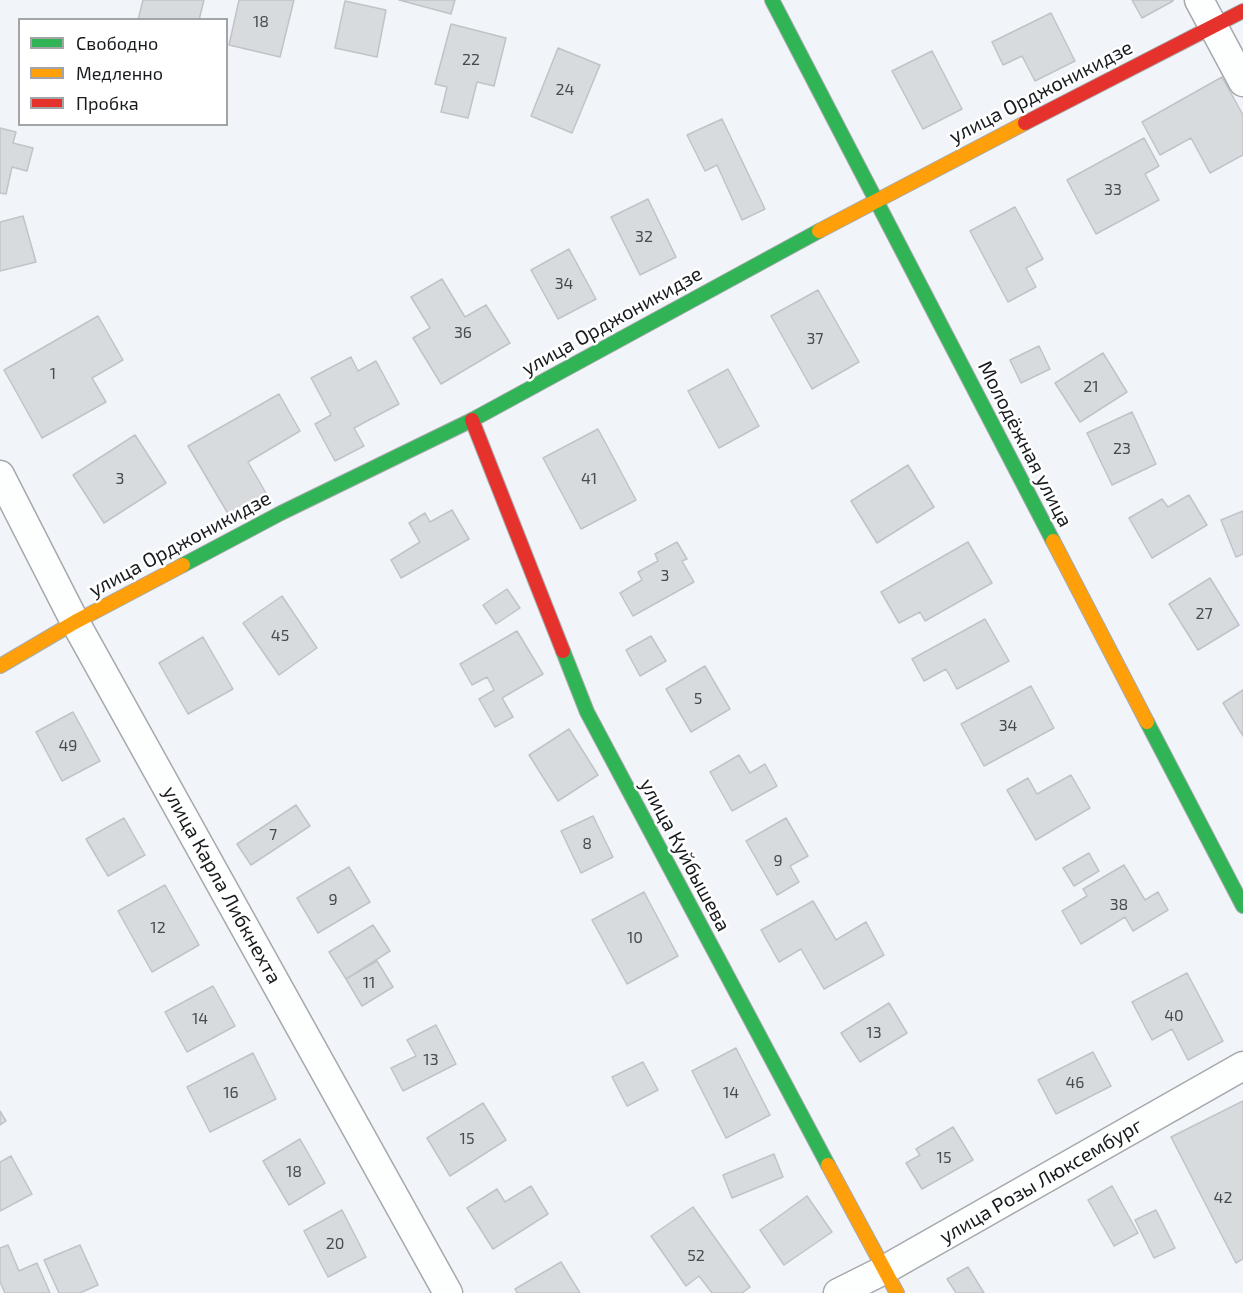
<!DOCTYPE html>
<html>
<head>
<meta charset="utf-8">
<style>
  body { margin:0 }
  #map { position:relative; width:1243px; height:1293px; overflow:hidden; background:#f1f5fa; font-family:"Exo 2",sans-serif }
  canvas { display:block }
  .legend { position:absolute; left:18px; top:18px; width:210px; height:108px; box-sizing:border-box; background:#fff; border:2px solid #a3a4a5; margin:0; padding:8px 10px; list-style:none; font-size:18px; color:#181b1e }
  .legend li { display:flex; align-items:center; gap:12px; height:30px }
  .legend b { width:30px; border:2px solid #a3a4a5 }
</style>
</head>
<body>
<div id="map">
<canvas width="1243" height="1293"></canvas>
<ul class="legend">
<li><b style="height:8px;background:#30b455"></b>Свободно</li>
<li><b style="height:8px;background:#ff9f0a"></b>Медленно</li>
<li><b style="height:8px;background:#e5322d"></b>Пробка</li>
</ul>
</div>
<script>
const context = document.querySelector('canvas').getContext('2d');
context.lineJoin = 'round';
function paint(path, color) { context.fillStyle = color; context.fill(path, 'evenodd'); }
const toPath = rows => new Path2D(rows.map(r => 'M' + r).join(''));
function strokePath(path, color, width, dash) { context.strokeStyle = color; context.lineWidth = width; context.lineCap = dash ? 'butt' : 'round'; context.setLineDash(dash || []); context.stroke(path); }
function write(font, color, halo, rows, align = 'center') {
  context.font = font + ' "Exo 2",sans-serif'; context.lineWidth = 5; context.setLineDash([]); context.textBaseline = 'middle'; context.strokeStyle = halo; context.fillStyle = color; for (const [text, x, y, turn = 0] of rows) {
    context.save(); context.translate(x, y); context.rotate((+turn || 0) * Math.PI / 180); context.textAlign = isNaN(turn) ? turn : align; if (halo) context.strokeText(text, 0, 0); context.fillText(text, 0, 0); context.restore();
  }
}
const building = toPath([
  [143,0,204,0,199,20,138,20,143,0],
  [239,0,294,0,280,57,229,45,239,0],
  [399,0,455,0,451,14,399,0],
  [1132,0,1173,0,1173,1,1142,18,1132,0],
  [345,1,386,10,377,57,335,48,345,1],
  [1051,13,1075,61,1035,81,1022,56,1003,65,992,42,1051,13],
  [451,24,506,38,494,86,477,82,468,118,441,112,447,87,435,84,451,24],
  [558,48,600,65,572,133,531,116,558,48],
  [932,51,962,109,923,129,892,71,932,51],
  [1222,77,1243,115,1243,155,1210,173,1191,138,1160,155,1142,122,1222,77],
  [722,119,765,209,742,220,717,165,705,171,687,135,722,119],
  [0,128,16,132,13,143,33,148,27,171,12,167,6,194,0,193,0,128],
  [1144,138,1159,166,1145,174,1159,200,1096,234,1067,180,1144,138],
  [648,199,676,257,640,275,611,217,648,199],
  [1015,207,1043,259,1026,268,1036,287,1008,302,970,231,1015,207],
  [23,216,36,262,0,271,0,222,23,216],
  [569,249,596,299,558,319,531,270,569,249],
  [442,279,465,317,486,305,510,343,441,384,413,338,430,328,411,297,442,279],
  [818,290,859,362,812,389,771,316,818,290],
  [98,316,123,360,92,378,106,402,42,438,4,370,98,316],
  [1039,346,1050,369,1021,383,1010,360,1039,346],
  [1103,353,1127,392,1080,422,1055,383,1103,353],
  [351,357,358,371,376,361,399,404,354,428,364,446,335,461,315,424,331,415,311,378,351,357],
  [728,369,759,426,719,448,688,391,728,369],
  [279,394,300,431,248,462,267,495,230,517,188,446,279,394],
  [1132,412,1156,464,1112,485,1087,433,1132,412],
  [598,429,636,500,581,529,543,458,598,429],
  [135,435,166,483,104,523,73,475,135,435],
  [908,465,934,507,877,543,851,501,908,465],
  [1189,495,1207,525,1152,558,1129,518,1162,499,1168,507,1189,495],
  [452,510,469,539,401,578,391,560,420,542,409,523,425,513,430,522,452,510],
  [1243,511,1243,554,1236,557,1221,520,1243,511],
  [677,542,687,559,682,561,694,582,633,616,620,593,642,580,638,572,658,561,655,554,677,542],
  [968,542,992,583,925,621,920,612,899,623,881,592,968,542],
  [1210,578,1239,625,1198,650,1169,604,1210,578],
  [507,589,520,608,496,624,483,605,507,589],
  [282,596,317,648,279,675,243,623,282,596],
  [985,619,1009,661,957,689,946,669,924,681,912,659,985,619],
  [517,631,543,674,502,698,513,717,495,727,479,699,494,690,487,677,472,685,460,664,517,631],
  [651,636,666,661,640,676,626,650,651,636],
  [203,637,233,689,188,714,159,663,203,637],
  [705,666,730,709,691,732,666,689,705,666],
  [1031,686,1054,728,984,766,961,724,1031,686],
  [1243,690,1243,736,1223,703,1243,690],
  [73,712,100,761,62,781,36,732,73,712],
  [569,729,598,775,558,801,529,755,569,729],
  [739,755,750,773,765,764,777,786,732,811,710,772,739,755],
  [1071,775,1090,808,1036,840,1007,790,1028,778,1037,794,1071,775],
  [296,805,310,826,251,865,237,844,296,805],
  [593,816,613,857,581,873,561,831,593,816],
  [124,818,145,855,108,876,86,839,124,818],
  [786,818,808,856,790,866,799,882,777,895,746,841,786,818],
  [1089,853,1099,871,1074,886,1063,868,1089,853],
  [1124,865,1145,900,1158,892,1168,910,1133,931,1125,917,1081,944,1062,911,1087,896,1083,889,1124,865],
  [349,867,370,902,318,933,297,898,349,867],
  [165,885,199,945,152,972,118,911,165,885],
  [644,892,678,956,627,984,592,920,644,892],
  [813,901,836,940,866,922,884,955,824,989,801,949,779,962,761,930,813,901],
  [373,925,390,951,346,979,329,952,373,925],
  [377,961,393,987,362,1006,346,979,377,961],
  [1187,973,1223,1041,1188,1060,1172,1029,1152,1040,1132,1002,1187,973],
  [213,986,235,1026,187,1052,165,1012,213,986],
  [889,1003,907,1033,860,1062,841,1033,889,1003],
  [436,1025,456,1064,403,1091,391,1068,416,1056,407,1040,436,1025],
  [736,1048,770,1115,726,1138,692,1071,736,1048],
  [1093,1052,1111,1086,1056,1114,1038,1080,1093,1052],
  [253,1053,276,1099,210,1132,187,1087,253,1053],
  [643,1062,658,1090,627,1106,612,1077,643,1062],
  [1243,1101,1243,1259,1236,1263,1171,1137,1243,1101],
  [483,1103,506,1140,450,1176,427,1138,483,1103],
  [0,1111,6,1121,0,1125,0,1111],
  [953,1127,973,1160,922,1189,906,1163,920,1155,916,1149,953,1127],
  [300,1139,325,1183,289,1205,263,1161,300,1139],
  [774,1154,783,1177,732,1198,723,1175,774,1154],
  [11,1156,32,1194,0,1211,0,1162,11,1156],
  [531,1186,548,1214,493,1249,467,1208,497,1189,505,1202,531,1186],
  [1112,1186,1138,1233,1114,1246,1088,1200,1112,1186],
  [807,1196,832,1232,784,1265,760,1230,807,1196],
  [693,1207,750,1287,742,1293,712,1293,699,1276,686,1286,651,1236,693,1207],
  [342,1210,366,1257,328,1277,304,1231,342,1210],
  [1156,1210,1175,1248,1154,1258,1135,1220,1156,1210],
  [8,1245,19,1271,37,1263,50,1293,5,1293,0,1282,0,1248,8,1245],
  [80,1245,98,1285,80,1293,59,1293,44,1260,80,1245],
  [561,1262,580,1293,517,1293,515,1289,561,1262],
  [968,1267,984,1293,956,1293,947,1279,968,1267]
]);
const street = toPath([
  [1199,0,1243,82],
  [0,475,75,622,448,1293],
  [838,1293,884,1270,1243,1066]
]);
const fast = toPath([
  [772,0,1053,541],
  [183,565,281,513,472,420,819,231],
  [563,651,587,712,828,1165],
  [1147,722,1243,906]
]);
const slow = toPath([
  [819,231,1025,123],
  [1053,541,1147,722],
  [0,666,75,622,183,565],
  [828,1165,897,1293]
]);
const jam = toPath([
  [1025,123,1243,11],
  [472,420,563,651]
]);
const numberNames = [
  ["18",261,22],
  ["22",471,60],
  ["24",565,90],
  ["33",1113,190],
  ["32",644,237],
  ["34",564,284],
  ["36",463,333],
  ["37",815,339],
  ["1",53,374],
  ["21",1091,387],
  ["23",1122,449],
  ["3",120,479],
  ["41",589,479],
  ["3",665,576],
  ["27",1204,614],
  ["45",280,636],
  ["5",698,699],
  ["34",1008,726],
  ["49",68,746],
  ["7",273,835],
  ["8",587,844],
  ["9",778,861],
  ["9",333,900],
  ["38",1119,905],
  ["12",158,928],
  ["10",635,938],
  ["11",369,983],
  ["40",1174,1016],
  ["14",200,1019],
  ["13",874,1033],
  ["13",431,1060],
  ["46",1075,1083],
  ["16",231,1093],
  ["14",731,1093],
  ["15",467,1139],
  ["15",944,1158],
  ["18",294,1172],
  ["42",1223,1198],
  ["20",335,1244],
  ["52",696,1256]
];
const streetNames = [
  ["улица Орджоникидзе",1041,92,-27],
  ["улица Орджоникидзе",612,321,-29],
  ["Молодёжная улица",1025,444,63],
  ["улица Орджоникидзе",180,544,-28],
  ["улица Куйбышева",685,855,62],
  ["улица Карла Либкнехта",222,885,61],
  ["улица Розы Люксембург",1041,1181,-30]
];
paint(building, '#d8dbde');
strokePath(building, '#c0c3c7', 1.5);
strokePath(street, '#a6a9ac', 31);
strokePath(fast, '#a6a9ac', 16);
strokePath(slow, '#a6a9ac', 16);
strokePath(jam, '#a6a9ac', 16);
strokePath(street, '#fdfefe', 28);
strokePath(fast, '#30b455', 14);
strokePath(slow, '#ff9f0a', 14);
strokePath(jam, '#e5322d', 14);
write('16px', '#484b4e', null, numberNames);
write('20px', '#181b1e', '#fff', streetNames);
</script>
</body>
</html>
